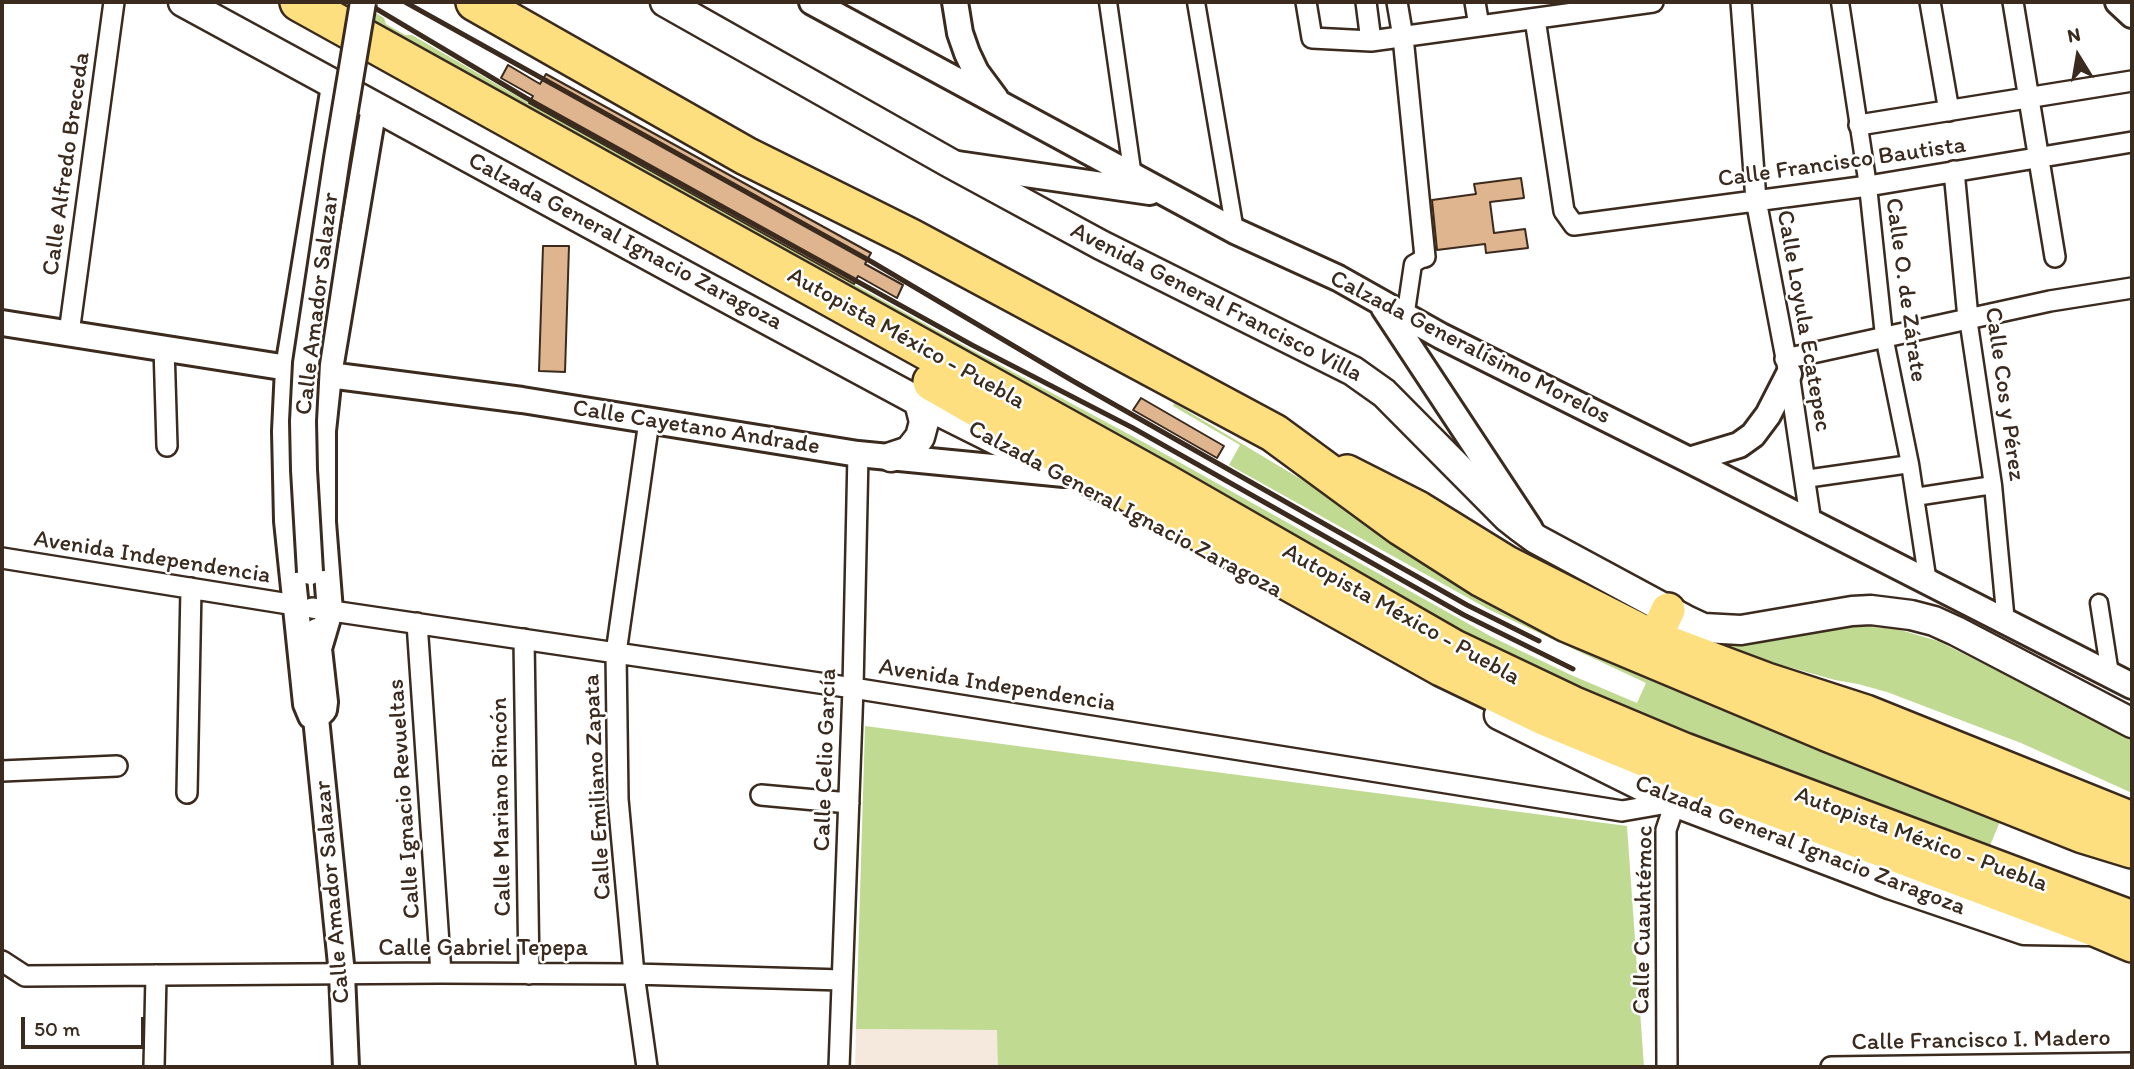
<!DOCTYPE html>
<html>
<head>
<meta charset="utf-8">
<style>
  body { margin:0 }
  #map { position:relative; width:2134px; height:1069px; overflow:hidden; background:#fff; font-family:Itim,sans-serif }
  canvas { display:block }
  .frame { position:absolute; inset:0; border:4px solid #3b2a1e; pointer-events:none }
  .north { position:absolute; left:2043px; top:21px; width:70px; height:70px; -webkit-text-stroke:5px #fff; paint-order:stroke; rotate:349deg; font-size:19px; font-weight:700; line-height:28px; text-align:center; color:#3b2a1e }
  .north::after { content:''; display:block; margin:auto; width:24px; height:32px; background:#3b2a1e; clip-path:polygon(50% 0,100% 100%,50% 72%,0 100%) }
  .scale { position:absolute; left:21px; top:1017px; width:124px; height:32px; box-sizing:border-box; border:4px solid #3b2a1e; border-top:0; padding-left:9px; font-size:21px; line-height:24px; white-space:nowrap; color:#3b2a1e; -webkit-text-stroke:5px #fff; paint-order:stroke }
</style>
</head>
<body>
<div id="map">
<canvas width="2134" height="1069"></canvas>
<div class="frame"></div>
<div class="north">N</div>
<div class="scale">50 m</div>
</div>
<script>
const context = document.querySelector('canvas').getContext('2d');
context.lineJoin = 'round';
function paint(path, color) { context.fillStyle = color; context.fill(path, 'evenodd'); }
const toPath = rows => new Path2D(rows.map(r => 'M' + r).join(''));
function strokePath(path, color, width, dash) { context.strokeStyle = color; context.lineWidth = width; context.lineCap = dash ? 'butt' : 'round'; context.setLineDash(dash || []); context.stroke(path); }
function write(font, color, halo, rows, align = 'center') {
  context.font = font + ' Itim,sans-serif'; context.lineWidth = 5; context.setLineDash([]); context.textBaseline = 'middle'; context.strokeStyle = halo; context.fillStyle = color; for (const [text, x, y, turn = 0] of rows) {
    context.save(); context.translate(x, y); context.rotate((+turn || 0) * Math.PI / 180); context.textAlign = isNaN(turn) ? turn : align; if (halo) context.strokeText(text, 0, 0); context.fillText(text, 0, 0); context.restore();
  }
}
const built = toPath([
  [856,1029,998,1030,998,1067,855,1067]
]);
const green = toPath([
  [333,2,357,2,384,18,386,24,405,35,412,35,529,103,972,350,1145,443,1492,637,1571,675,1637,703,1646,683,1488,609,1229,465,1240,445,1173,406,1174,403,1304,481,1537,627,1587,652,1763,723,2013,790,1977,877,1507,660],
  [1862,626,1897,629,1938,641,2132,738,2132,793,2021,743,1887,692,1858,684,1835,680,1735,652,1707,641,1740,642],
  [865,726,1627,826,1644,1067,998,1067,997,1030,856,1029]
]);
const building = toPath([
  [508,65,540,84,546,74,871,253,865,264,903,285,897,298,858,276,854,284,529,103,533,96,501,78,508,65],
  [1521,178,1524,198,1490,202,1494,233,1525,229,1528,248,1486,253,1485,244,1437,250,1432,200,1476,194,1474,184,1521,178],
  [543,246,569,246,565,372,539,371,543,246],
  [1141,398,1224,446,1217,458,1133,410,1141,398]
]);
const pedestrian = toPath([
  [1108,2,1133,177],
  [1196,2,1235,231],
  [1840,2,1868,186,1884,336,1910,464,1928,583],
  [1405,318,1413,264,1425,257],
  [1968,318,1993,485,2006,623],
  [1805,479,1910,464],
  [1915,497,1993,485],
  [2099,603,2110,674]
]);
const minor = toPath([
  [1306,2,1312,38,1371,41,1653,2],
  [1366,2,1371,41],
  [1397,2,1403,37,1425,257],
  [1475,2,1479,26],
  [1741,2,1756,200,1789,374,1811,523],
  [1930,2,1949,111],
  [2013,2,2055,257],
  [1535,19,1564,211,1574,225,1868,186,2132,142],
  [1859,125,2132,81],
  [1954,171,1968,318],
  [69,333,114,2],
  [164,347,167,446],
  [1785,359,2050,301,2132,288],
  [2,558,295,605],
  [312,608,853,688,1622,811,1674,802],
  [417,623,441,973],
  [524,639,529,974],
  [2,771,117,766],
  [187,793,191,588],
  [761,795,849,803],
  [2,961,25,976,441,973,634,974,842,980],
  [154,1067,156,975],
  [647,1067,634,974,618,799,616,653,649,421],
  [839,1067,853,688,858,454],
  [1667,1067,1666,830,1678,794],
  [1831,1067,2132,1063]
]);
const tertiary = toPath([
  [812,2,1235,231,1338,278,1441,336,1689,460,2132,686],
  [955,2,960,33,967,53,976,72,996,99],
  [2118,2,2132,15],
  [334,86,288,368,285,431,287,521,306,704,311,716,316,718,342,974,346,1067],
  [957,164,1150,192],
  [1384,308,1530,529],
  [2,323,288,368],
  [329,375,522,400,858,454,1064,474],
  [1689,460,1739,445,1753,435,1768,415,1789,374],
  [320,645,330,611,323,522,323,431,329,375,374,107],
  [316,718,324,710,325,702,317,631]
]);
const secondary = toPath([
  [183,2,697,282,916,400,1028,456],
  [665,2,950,163,1101,245,1353,371,1384,393,1507,517,1521,528,1536,539,1688,621,1703,628,1741,630,1852,611,1871,610,1911,615,1934,621,1956,631,2132,723],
  [891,457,909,451,920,437,924,422,920,406,916,400],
  [1499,715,1674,802,1892,885,2024,930,2087,931]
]);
const trunk = toPath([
  [1347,472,1418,508,1507,563,1655,638,1767,680,1866,712,2132,819],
  [1095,482,1119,489,1441,669,1543,718,1687,777,2099,931,2132,945],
  [1655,638,1668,610]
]);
const motorway = toPath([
  [299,2,1165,483,1454,649,1572,705,1684,752,2132,920],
  [475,2,746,156,909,237,1274,433,1402,527,1482,578,1567,623,1829,733,2083,834,2132,849],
  [932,382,1119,489]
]);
const rail = toPath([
  [365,2,526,98,972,345,1133,428,1464,615,1573,669],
  [405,2,872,262,1073,381,1467,605,1539,641]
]);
const tertiaryBridge = toPath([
  [310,572,304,470,303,421,306,363,337,158,363,2]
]);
const streetNames = [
  ["Calle Francisco Bautista",1842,163,-8],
  ["Calle Alfredo Breceda",67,164,-82],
  ["Calzada General Ignacio Zaragoza",625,242,28],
  ["Calle O. de Zárate",1905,290,82],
  ["Avenida General Francisco Villa",1216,303,27],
  ["Calle Amador Salazar",318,304,-83],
  ["Calle Loyula Ecatepec",1803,321,80],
  ["Autopista México - Puebla",906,339,29],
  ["Calzada Generalísimo Morelos",1470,348,27],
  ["Calle Cos y Pérez",2004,394,82],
  ["Calle Cayetano Andrade",696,428,9],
  ["Calzada General Ignacio Zaragoza",1125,510,28],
  ["Avenida Independencia",152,558,9],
  ["Autopista México - Puebla",1401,615,29],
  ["Avenida Independencia",997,686,9],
  ["Calle Celio García",826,760,-88],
  ["Calle Emiliano Zapata",598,787,-93],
  ["Calle Ignacio Revueltas",405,799,-94],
  ["Calle Mariano Rincón",502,807,-91],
  ["Autopista México - Puebla",1921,840,20],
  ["Calzada General Ignacio Zaragoza",1800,846,21],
  ["Calle Amador Salazar",333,892,-95],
  ["Calle Cuauhtémoc",1644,920,-89],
  ["Calle Gabriel Tepepa",483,949],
  ["Calle Francisco I. Madero",1981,1041,-1]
];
paint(built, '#f5e9dd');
paint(green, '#c0da91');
paint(building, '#deb58e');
strokePath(building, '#3b2a1e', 2);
strokePath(pedestrian, '#3b2a1e', 21);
strokePath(minor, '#3b2a1e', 24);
strokePath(tertiary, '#3b2a1e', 30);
strokePath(secondary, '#3b2a1e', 33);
strokePath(trunk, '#3b2a1e', 38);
strokePath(motorway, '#3b2a1e', 42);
strokePath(pedestrian, '#fff', 16);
strokePath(minor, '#fff', 19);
strokePath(tertiary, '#fff', 24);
strokePath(secondary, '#fff', 28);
strokePath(trunk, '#fedf80', 33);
strokePath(motorway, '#fedf80', 37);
strokePath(rail, '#3b2a1e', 5);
strokePath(tertiaryBridge, '#3b2a1e', 30, []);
strokePath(tertiaryBridge, '#fff', 24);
write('24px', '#3b2a1e', '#fff', streetNames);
</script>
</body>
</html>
